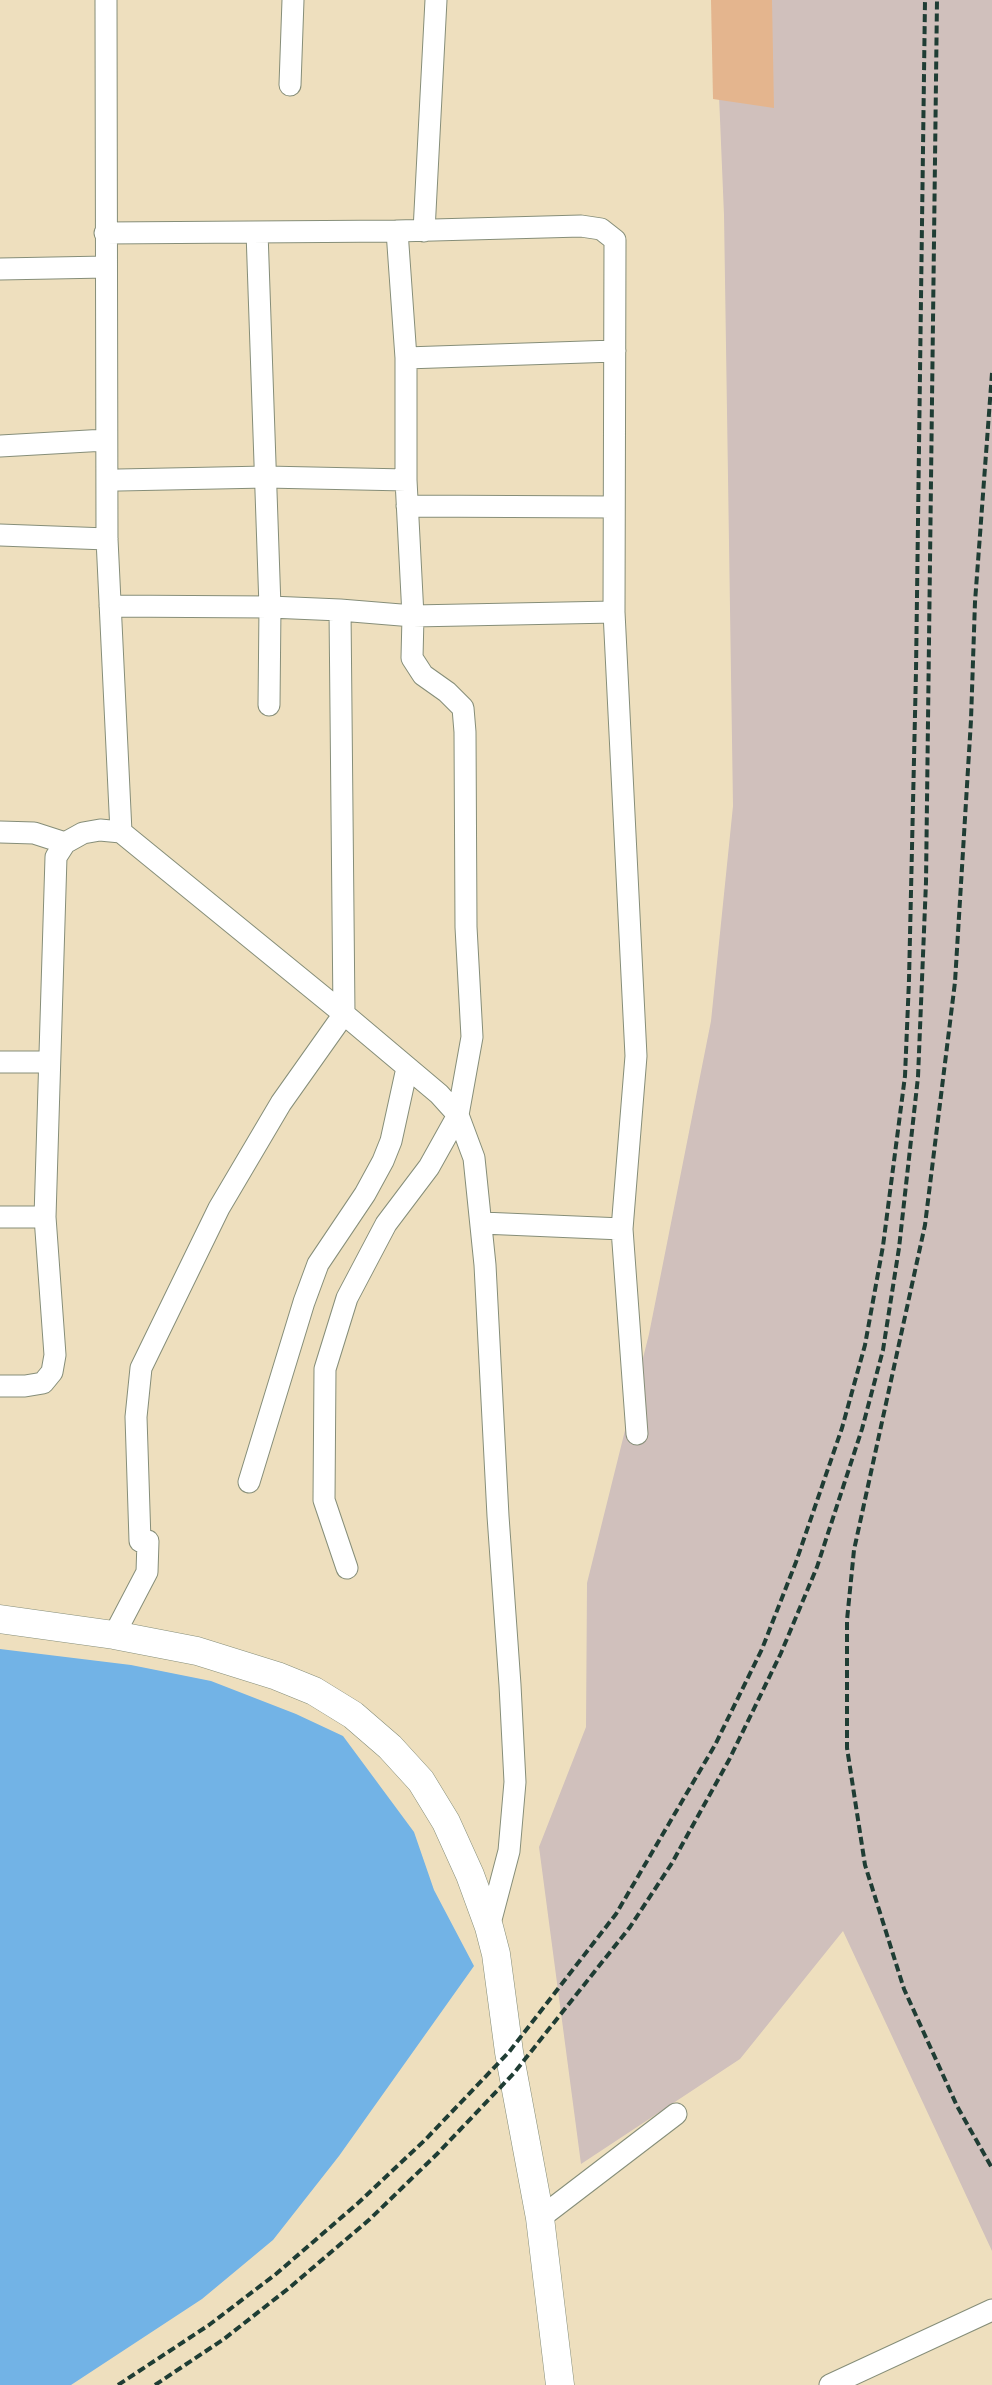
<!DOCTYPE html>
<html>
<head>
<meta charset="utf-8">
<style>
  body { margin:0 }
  canvas { display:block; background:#eedfbe }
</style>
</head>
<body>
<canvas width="992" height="2385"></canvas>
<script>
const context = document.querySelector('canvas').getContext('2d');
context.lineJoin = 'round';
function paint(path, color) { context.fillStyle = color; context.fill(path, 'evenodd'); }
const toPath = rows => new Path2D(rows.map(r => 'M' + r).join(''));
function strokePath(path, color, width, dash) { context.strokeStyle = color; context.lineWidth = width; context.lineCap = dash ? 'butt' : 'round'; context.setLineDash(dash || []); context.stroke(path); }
const industrial = toPath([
  [715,0,992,0,992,2251,843,1931,740,2059,581,2164,539,1847,586,1727,587,1583,649,1334,711,1021,733,806,724,215]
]);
const water = toPath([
  [0,1649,131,1665,211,1681,296,1714,343,1736,414,1832,434,1890,474,1966,339,2156,273,2240,202,2299,71,2385,0,2385]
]);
const building = toPath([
  [711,0,772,0,774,108,713,99]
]);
const street = toPath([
  [106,0,107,539,121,832,344,1014,439,1094,458,1115,474,1158,485,1265,498,1516,510,1685,515,1782,509,1851,489,1927],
  [290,85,293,0],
  [424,231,436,0],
  [257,232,270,607,269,705],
  [105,233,397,231],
  [0,269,106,267],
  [406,358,615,351],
  [0,446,106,440],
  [119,480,266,477,406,480],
  [407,506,614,507],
  [0,535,107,539],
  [110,606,270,607,340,610,413,616,614,612],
  [0,832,34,833,65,843],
  [0,1062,48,1062],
  [0,1217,45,1217],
  [482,1223,622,1229],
  [0,1386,25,1386,43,1383,52,1372,55,1355,45,1217,56,857,65,843,83,833,100,830,121,832],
  [249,1482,304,1302,318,1264,365,1194,383,1161,391,1141,407,1068],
  [140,1541,136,1417,141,1368,219,1208,281,1103,344,1014,340,610],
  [347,1568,324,1500,325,1369,347,1298,386,1224,429,1167,458,1115,472,1037,466,927,465,732,463,708,447,692,423,675,412,658,413,616,406,480,406,358,397,231,581,226,601,229,615,240,614,612,636,1056,622,1229,637,1434],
  [114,1635,147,1572,148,1541],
  [540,2218,676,2114],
  [830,2385,992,2310]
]);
const secondary = toPath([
  [0,1619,114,1635,197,1651,277,1676,314,1691,353,1715,390,1747,421,1781,446,1822,470,1875,489,1927,496,1954,509,2052,540,2218,560,2385]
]);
const rail = toPath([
  [992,373,975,602,971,720,955,982,925,1225,854,1550,847,1620,847,1748,865,1865,904,1989,957,2106,992,2168],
  [118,2385,209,2325,276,2274,357,2204,425,2140,509,2052,616,1914,715,1745,762,1649,796,1562,842,1428,865,1345,883,1246,905,1076,909,980,916,671,925,0],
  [155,2385,224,2339,289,2288,370,2219,437,2154,514,2073,630,1927,672,1863,729,1760,781,1653,817,1567,862,1429,883,1350,899,1248,918,1077,926,882,937,0]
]);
paint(industrial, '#d0c0bc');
paint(water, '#72b3e6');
paint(building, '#e4b58e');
strokePath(street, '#868e79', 23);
strokePath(secondary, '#868e79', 29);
strokePath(street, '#fff', 21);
strokePath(secondary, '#fff', 28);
strokePath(rail, '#1f3d34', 4, [8, 4]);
</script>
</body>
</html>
